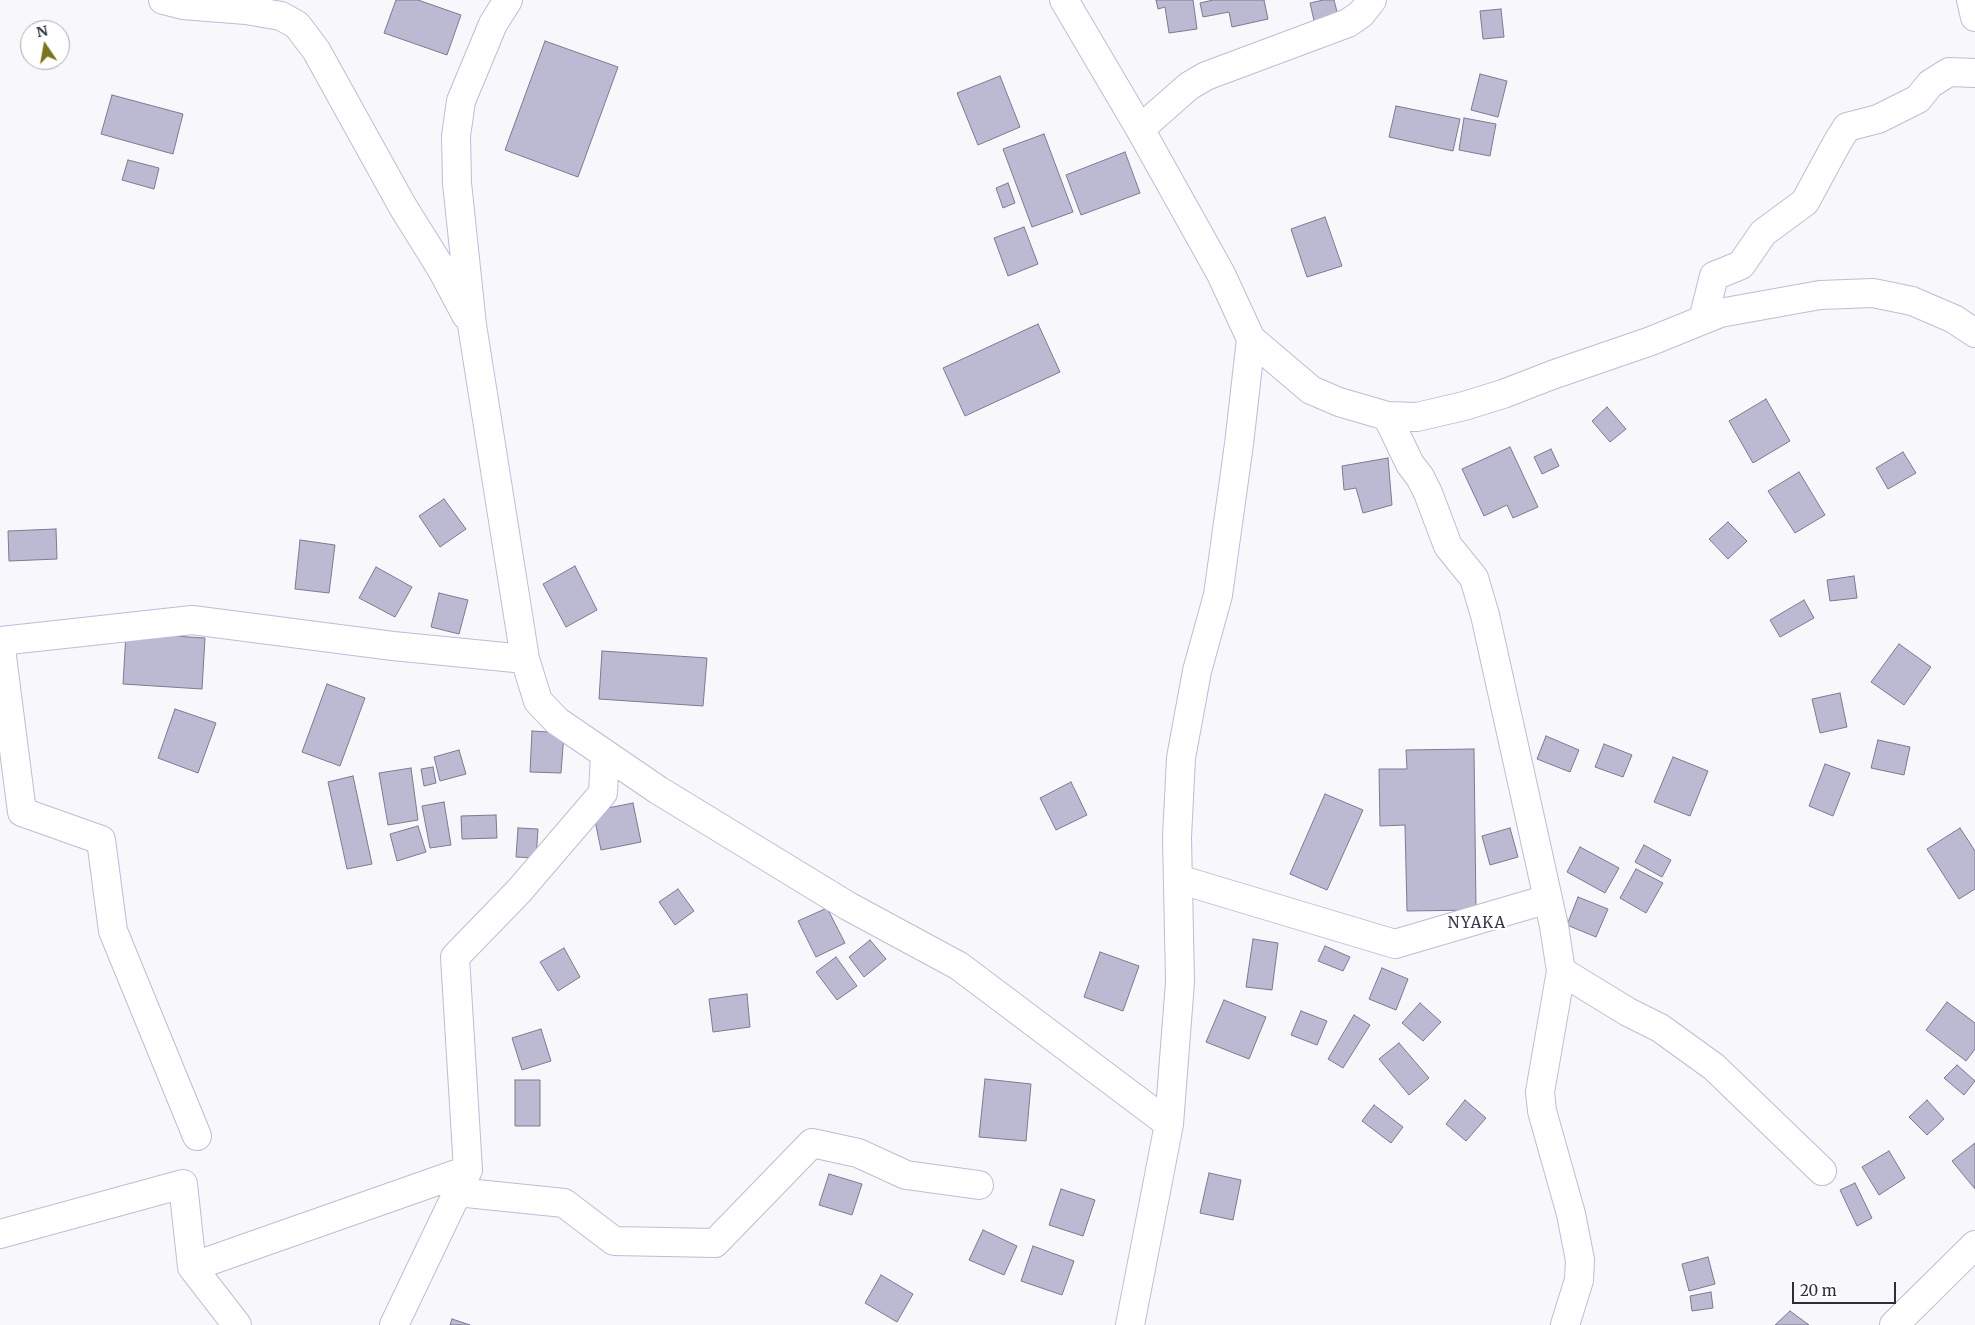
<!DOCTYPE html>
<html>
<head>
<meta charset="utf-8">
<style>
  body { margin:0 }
  #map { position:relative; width:1975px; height:1325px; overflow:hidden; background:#f7f7fc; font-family:Merriweather,serif }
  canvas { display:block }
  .north { position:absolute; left:20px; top:20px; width:50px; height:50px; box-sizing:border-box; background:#fff; border:1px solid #ababaf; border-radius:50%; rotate:348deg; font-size:14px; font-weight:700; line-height:20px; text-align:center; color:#2e2e38 }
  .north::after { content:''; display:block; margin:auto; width:18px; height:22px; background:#7a761b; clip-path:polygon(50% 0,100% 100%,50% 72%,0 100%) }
  .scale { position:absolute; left:1792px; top:1282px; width:104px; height:22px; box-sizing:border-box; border:2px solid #2e2e38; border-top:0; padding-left:6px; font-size:15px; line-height:18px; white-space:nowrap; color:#2e2e38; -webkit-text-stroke:4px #fff; paint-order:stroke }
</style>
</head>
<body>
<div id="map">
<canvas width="1975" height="1325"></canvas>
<div class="north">N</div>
<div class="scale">20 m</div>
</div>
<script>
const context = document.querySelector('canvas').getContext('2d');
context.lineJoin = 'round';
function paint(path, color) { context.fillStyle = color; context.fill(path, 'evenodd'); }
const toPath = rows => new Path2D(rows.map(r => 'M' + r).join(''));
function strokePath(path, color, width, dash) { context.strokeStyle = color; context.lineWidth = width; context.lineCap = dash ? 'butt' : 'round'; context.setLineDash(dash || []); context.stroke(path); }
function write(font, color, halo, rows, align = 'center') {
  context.font = font + ' Merriweather,serif'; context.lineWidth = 4; context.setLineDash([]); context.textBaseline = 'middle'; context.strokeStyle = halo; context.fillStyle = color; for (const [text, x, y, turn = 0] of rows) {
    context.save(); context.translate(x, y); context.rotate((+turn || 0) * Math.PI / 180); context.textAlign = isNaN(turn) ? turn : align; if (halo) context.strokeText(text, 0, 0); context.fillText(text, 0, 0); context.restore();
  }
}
const building = toPath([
  [396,0,418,0,461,15,447,55,384,33,396,0],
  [1156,0,1193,0,1197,29,1169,33,1165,7,1158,9,1156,0],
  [1213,0,1264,0,1268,19,1232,27,1229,12,1203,17,1200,3,1213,0],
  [1323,0,1334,0,1339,20,1315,25,1310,3,1323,0],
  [1501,9,1504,37,1483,39,1480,11,1501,9],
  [545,41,618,67,578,177,505,150,545,41],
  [1480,74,1507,81,1498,117,1471,110,1480,74],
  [1000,76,1020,127,978,145,957,93,1000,76],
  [112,95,183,114,173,154,101,134,112,95],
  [1396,106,1460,119,1453,151,1389,137,1396,106],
  [1464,118,1496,124,1490,156,1459,150,1464,118],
  [1044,134,1073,212,1032,227,1003,149,1044,134],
  [1125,152,1140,193,1081,215,1066,175,1125,152],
  [128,160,159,168,154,189,122,180,128,160],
  [1008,183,1015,203,1003,208,996,188,1008,183],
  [1325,217,1342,266,1307,277,1291,229,1325,217],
  [1024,227,1038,264,1008,276,994,238,1024,227],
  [1038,324,1060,372,965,416,943,368,1038,324],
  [1766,399,1790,441,1753,463,1729,421,1766,399],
  [1607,407,1626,429,1610,442,1592,421,1607,407],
  [1510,447,1538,507,1513,518,1507,505,1484,516,1462,469,1510,447],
  [1551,449,1559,466,1542,474,1534,457,1551,449],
  [1903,452,1916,473,1888,489,1876,468,1903,452],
  [1388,458,1392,505,1363,513,1356,488,1344,490,1342,466,1388,458],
  [1799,472,1825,515,1795,533,1768,491,1799,472],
  [444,499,466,529,440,547,419,516,444,499],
  [1728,522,1747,541,1728,559,1709,539,1728,522],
  [56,529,57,559,9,561,8,531,56,529],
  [300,540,335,545,329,593,295,589,300,540],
  [575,566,597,610,566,627,543,584,575,566],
  [376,567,412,587,395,617,359,598,376,567],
  [1854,576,1857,598,1830,601,1827,580,1854,576],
  [439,593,468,600,459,634,431,627,439,593],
  [1804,600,1814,618,1780,637,1770,620,1804,600],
  [126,633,205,638,202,689,123,684,126,633],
  [1899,644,1931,667,1904,705,1871,682,1899,644],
  [602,651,707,658,703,706,599,699,602,651],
  [327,684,365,698,340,766,302,752,327,684],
  [1840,693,1847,727,1820,733,1812,699,1840,693],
  [175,709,216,723,198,773,158,758,175,709],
  [532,731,564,733,561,773,530,772,532,731],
  [1546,736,1579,750,1570,772,1537,759,1546,736],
  [1878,740,1910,747,1904,775,1871,768,1878,740],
  [1604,744,1632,755,1623,777,1595,767,1604,744],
  [1474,749,1476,910,1407,911,1405,825,1380,826,1379,769,1407,769,1406,750,1474,749],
  [459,750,466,774,440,781,434,757,459,750],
  [1673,757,1708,771,1690,816,1654,802,1673,757],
  [1825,764,1850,773,1833,816,1809,806,1825,764],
  [433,767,436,783,424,786,421,769,433,767],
  [411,768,418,820,388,825,379,773,411,768],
  [353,776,372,864,347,869,328,782,353,776],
  [1071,782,1087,815,1056,830,1040,798,1071,782],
  [1325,794,1363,810,1327,890,1290,874,1325,794],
  [444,802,451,845,430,848,422,806,444,802],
  [633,803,641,842,601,850,593,811,633,803],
  [496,815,497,838,462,839,461,816,496,815],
  [418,826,426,852,397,861,390,834,418,826],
  [518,828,538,829,536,858,516,857,518,828],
  [1510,828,1518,857,1490,865,1482,836,1510,828],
  [1960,828,1975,851,1975,889,1959,899,1927,849,1960,828],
  [1644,845,1671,860,1662,877,1635,862,1644,845],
  [1580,847,1619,868,1605,893,1567,872,1580,847],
  [1636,869,1663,883,1646,913,1620,898,1636,869],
  [678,889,694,911,675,925,659,902,678,889],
  [1578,897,1608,909,1596,937,1567,925,1578,897],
  [827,908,845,943,816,957,798,921,827,908],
  [1253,939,1278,943,1272,990,1246,987,1253,939],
  [870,940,886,959,864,977,849,957,870,940],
  [1325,946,1350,957,1343,971,1318,961,1325,946],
  [564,948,580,977,558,991,540,962,564,948],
  [1100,952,1139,966,1123,1011,1084,997,1100,952],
  [836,957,857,986,837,1000,816,972,836,957],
  [1382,968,1408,979,1396,1010,1369,999,1382,968],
  [747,994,750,1027,713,1032,709,999,747,994],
  [1224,1000,1266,1017,1249,1059,1206,1042,1224,1000],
  [1947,1002,1975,1023,1975,1049,1966,1061,1926,1030,1947,1002],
  [1420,1003,1441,1022,1423,1041,1402,1023,1420,1003],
  [1301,1011,1327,1021,1317,1045,1291,1035,1301,1011],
  [1354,1015,1370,1025,1343,1068,1328,1059,1354,1015],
  [541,1029,551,1061,522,1070,512,1038,541,1029],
  [1399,1043,1429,1078,1409,1095,1379,1059,1399,1043],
  [1957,1065,1975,1081,1964,1095,1944,1078,1957,1065],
  [985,1079,1031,1084,1026,1141,979,1137,985,1079],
  [515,1080,540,1080,540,1126,515,1126,515,1080],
  [1465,1100,1486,1118,1466,1141,1446,1124,1465,1100],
  [1927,1100,1944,1119,1927,1135,1909,1117,1927,1100],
  [1374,1105,1403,1127,1391,1143,1362,1121,1374,1105],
  [1975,1143,1975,1189,1952,1161,1975,1143],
  [1889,1151,1905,1178,1879,1195,1862,1167,1889,1151],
  [1209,1173,1241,1180,1233,1220,1200,1213,1209,1173],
  [829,1174,862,1184,852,1215,819,1205,829,1174],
  [1855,1183,1872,1218,1857,1226,1840,1190,1855,1183],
  [1061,1189,1095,1200,1083,1236,1049,1225,1061,1189],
  [983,1230,1017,1246,1004,1275,969,1260,983,1230],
  [1033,1246,1074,1261,1062,1295,1021,1281,1033,1246],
  [1708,1257,1715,1284,1689,1291,1682,1264,1708,1257],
  [881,1275,913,1294,897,1322,865,1303,881,1275],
  [1711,1292,1713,1308,1692,1311,1690,1296,1711,1292],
  [1790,1311,1809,1325,1775,1325,1790,1311],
  [452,1319,470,1325,450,1325,452,1319]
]);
const street = toPath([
  [163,0,183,5,246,10,281,16,297,25,316,50,403,207,441,268,466,315],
  [508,0,493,24,461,101,456,136,457,183,472,325,525,659,538,701,557,721,658,790,848,906,959,966,1169,1124],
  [1064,0,1140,129,1221,274,1251,339,1311,390,1339,402,1387,416,1417,417,1464,406,1503,394,1552,375,1651,341,1720,313,1820,295,1873,293,1912,301,1954,319,1975,333],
  [1971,0,1975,17],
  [1140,129,1189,86,1206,76,1348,23,1361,14,1372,0],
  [1703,320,1714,276,1741,265,1763,233,1805,202,1837,143,1847,127,1878,119,1918,99,1930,84,1949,72,1975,73],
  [1387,416,1410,464,1420,477,1428,493,1448,546,1474,578,1485,615,1554,926,1561,971,1540,1092,1542,1111,1571,1214,1580,1260,1579,1280,1565,1325],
  [0,641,22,812,101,840,113,931,197,1136],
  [0,641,192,620,393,646,525,659],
  [1178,879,1395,944,1548,899],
  [1561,971,1628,1012,1660,1028,1714,1067,1822,1171],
  [468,1170,455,957,519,891,603,793,605,754],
  [457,1192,564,1203,614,1241,715,1243,812,1143,858,1153,906,1175,979,1185],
  [0,1234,183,1184,192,1267],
  [237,1325,192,1267,468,1170,394,1325],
  [1130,1325,1169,1124,1180,982,1177,837,1181,758,1197,671,1218,595,1239,444,1251,339]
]);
const secondary = toPath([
  [1894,1325,1975,1245]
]);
const quarterNames = [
  ["NYAKA",1477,924]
];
paint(building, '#bbbad2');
strokePath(building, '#7b7a90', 1);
strokePath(street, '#bebdd5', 30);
strokePath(secondary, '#bebdd5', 30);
strokePath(street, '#fff', 28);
strokePath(secondary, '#fff', 28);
context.letterSpacing = '1px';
write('15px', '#37364a', '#fff', quarterNames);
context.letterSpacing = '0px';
</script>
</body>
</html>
